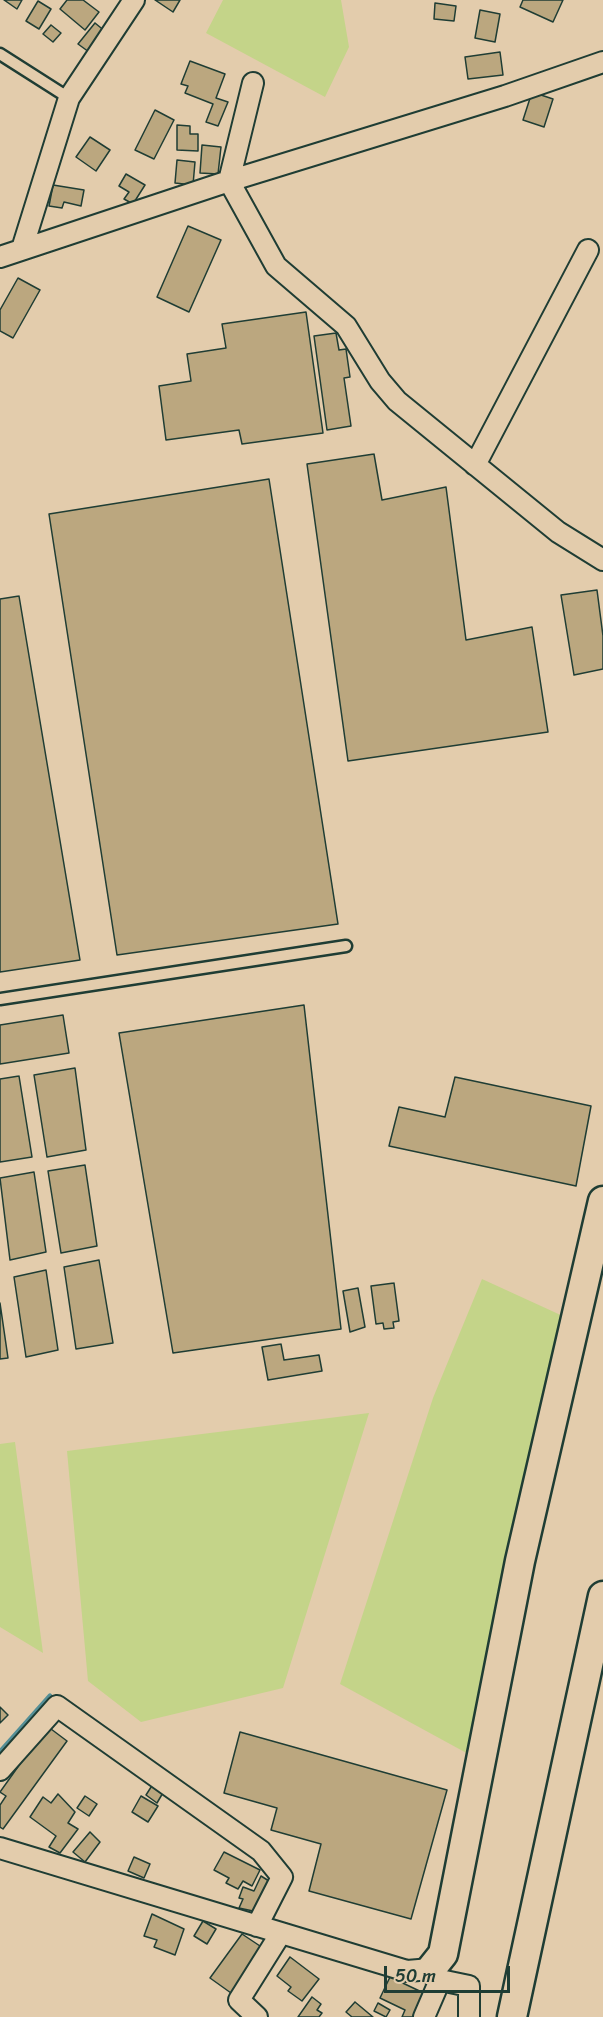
<!DOCTYPE html>
<html>
<head>
<meta charset="utf-8">
<style>
  body { margin:0 }
  #map { position:relative; width:603px; height:2017px; overflow:hidden; background:#e3ccac; font-family:Sriracha,sans-serif }
  canvas { display:block }
  .scale { position:absolute; left:384px; top:1966px; width:126px; height:27px; box-sizing:border-box; border:3px solid #1f3d34; border-top:0; padding-left:8px; font-size:18px; line-height:21px; white-space:nowrap; color:#1f3d34; -webkit-text-stroke:4px #e3ccac; paint-order:stroke }
</style>
</head>
<body>
<div id="map">
<canvas width="603" height="2017"></canvas>
<div class="scale">50 m</div>
</div>
<script>
const context = document.querySelector('canvas').getContext('2d');
context.lineJoin = 'round';
function paint(path, color) { context.fillStyle = color; context.fill(path, 'evenodd'); }
const toPath = rows => new Path2D(rows.map(r => 'M' + r).join(''));
function strokePath(path, color, width, dash) { context.strokeStyle = color; context.lineWidth = width; context.lineCap = dash ? 'butt' : 'round'; context.setLineDash(dash || []); context.stroke(path); }
const green = toPath([
  [223,0,341,0,349,47,325,97,206,33],
  [482,1279,565,1317,472,1756,340,1684,433,1398],
  [369,1413,283,1688,141,1722,88,1681,67,1451],
  [15,1442,43,1653,0,1627,0,1444]
]);
const stream = toPath([
  [0,1752,50,1696]
]);
const building = toPath([
  [4,0,22,0,17,9,4,0],
  [67,0,83,0,99,12,85,30,60,9,67,0],
  [155,0,180,0,173,12,155,0],
  [523,0,563,0,553,22,520,7,523,0],
  [38,1,51,9,39,29,26,21,38,1],
  [435,3,456,6,454,21,434,19,435,3],
  [480,10,500,14,495,42,475,38,480,10],
  [95,23,106,32,89,52,78,44,95,23],
  [51,25,61,33,53,42,43,34,51,25],
  [500,52,503,75,468,79,465,57,500,52],
  [190,61,225,74,216,98,228,102,218,126,206,122,213,104,185,93,188,86,181,84,190,61],
  [532,92,553,99,544,127,523,120,532,92],
  [155,110,174,120,154,159,135,150,155,110],
  [177,125,190,126,190,134,198,134,198,151,177,150,177,125],
  [90,137,110,150,96,171,76,157,90,137],
  [202,145,221,147,218,174,200,173,202,145],
  [177,160,195,162,193,185,175,183,177,160],
  [126,174,145,185,133,204,124,199,129,192,119,186,126,174],
  [53,185,84,190,81,206,64,202,62,208,49,206,53,185],
  [188,226,221,240,189,312,157,297,188,226],
  [18,278,40,290,13,338,0,331,0,310,18,278],
  [306,312,323,433,242,444,239,430,166,440,159,386,191,381,187,354,226,348,222,324,306,312],
  [336,333,339,350,346,349,350,377,344,378,351,426,327,430,314,336,336,333],
  [374,454,382,500,446,487,466,640,532,627,548,732,348,761,307,464,374,454],
  [269,479,338,924,117,955,49,514,269,479],
  [597,590,603,636,603,669,574,675,561,595,597,590],
  [19,596,80,960,0,972,0,599,19,596],
  [304,1005,341,1329,173,1353,119,1033,304,1005],
  [63,1015,69,1053,0,1064,0,1025,63,1015],
  [75,1068,86,1150,47,1157,34,1075,75,1068],
  [19,1076,32,1157,0,1162,0,1079,19,1076],
  [455,1077,591,1106,576,1186,389,1146,399,1107,445,1117,455,1077],
  [85,1165,97,1246,61,1253,48,1171,85,1165],
  [34,1172,46,1252,10,1260,0,1178,34,1172],
  [99,1260,113,1343,76,1349,64,1267,99,1260],
  [46,1270,58,1350,26,1357,14,1277,46,1270],
  [394,1283,399,1321,393,1322,394,1328,384,1329,383,1323,376,1324,371,1286,394,1283],
  [358,1288,365,1327,350,1332,343,1291,358,1288],
  [0,1303,8,1358,0,1359,0,1303],
  [281,1344,284,1360,319,1355,322,1371,268,1380,262,1347,281,1344],
  [0,1707,8,1715,0,1723,0,1707],
  [47,1726,67,1741,3,1829,0,1827,0,1805,6,1796,0,1792,47,1726],
  [240,1732,447,1790,411,1919,309,1891,321,1844,271,1830,277,1808,224,1793,240,1732],
  [153,1784,164,1791,157,1803,146,1795,153,1784],
  [58,1794,75,1812,68,1823,78,1829,60,1853,49,1847,56,1836,30,1817,43,1797,51,1803,58,1794],
  [85,1796,97,1804,89,1816,77,1808,85,1796],
  [141,1796,158,1806,148,1822,132,1812,141,1796],
  [90,1832,100,1842,85,1862,73,1852,90,1832],
  [224,1852,260,1870,252,1886,243,1881,238,1889,226,1883,229,1878,214,1870,224,1852],
  [134,1857,150,1864,144,1878,128,1871,134,1857],
  [261,1876,269,1881,253,1911,239,1908,243,1899,239,1898,243,1887,254,1891,261,1876],
  [152,1914,184,1929,175,1955,154,1947,157,1940,144,1936,152,1914],
  [203,1921,216,1929,207,1944,194,1936,203,1921],
  [242,1934,263,1948,231,1993,210,1978,242,1934],
  [290,1957,319,1979,302,2001,288,1991,291,1987,277,1976,290,1957],
  [390,1977,428,1995,418,2017,402,2017,405,2010,380,1998,390,1977],
  [312,1997,321,2004,317,2010,322,2013,319,2017,298,2017,312,1997],
  [355,2002,373,2017,352,2017,346,2012,355,2002],
  [378,2003,390,2010,386,2017,374,2011,378,2003]
]);
const lane = toPath([
  [0,54,69,98],
  [0,999,346,946]
]);
const street = toPath([
  [253,83,229,181,276,266,346,326,380,381,397,401,558,532,603,560],
  [22,249,69,98,134,0],
  [0,257,229,181,505,96,603,62],
  [475,465,588,250],
  [0,1770,57,1706,261,1851,282,1877,257,1926],
  [0,1848,407,1971,431,1969,440,1980,469,1986,469,2017],
  [257,2017,239,2000,281,1933],
  [424,2017,440,1980]
]);
const secondary = toPath([
  [431,1969,443,1954,520,1561,603,1201],
  [512,2017,603,1596]
]);
paint(green, '#c4d489');
strokePath(stream, '#558f96', 5);
paint(building, '#bba77f');
strokePath(building, '#1f3d34', 1.5);
strokePath(lane, '#1f3d34', 15);
strokePath(street, '#1f3d34', 24);
strokePath(secondary, '#1f3d34', 33);
strokePath(lane, '#e3ccac', 10);
strokePath(street, '#e3ccac', 20);
strokePath(secondary, '#e3ccac', 28);
</script>
</body>
</html>
